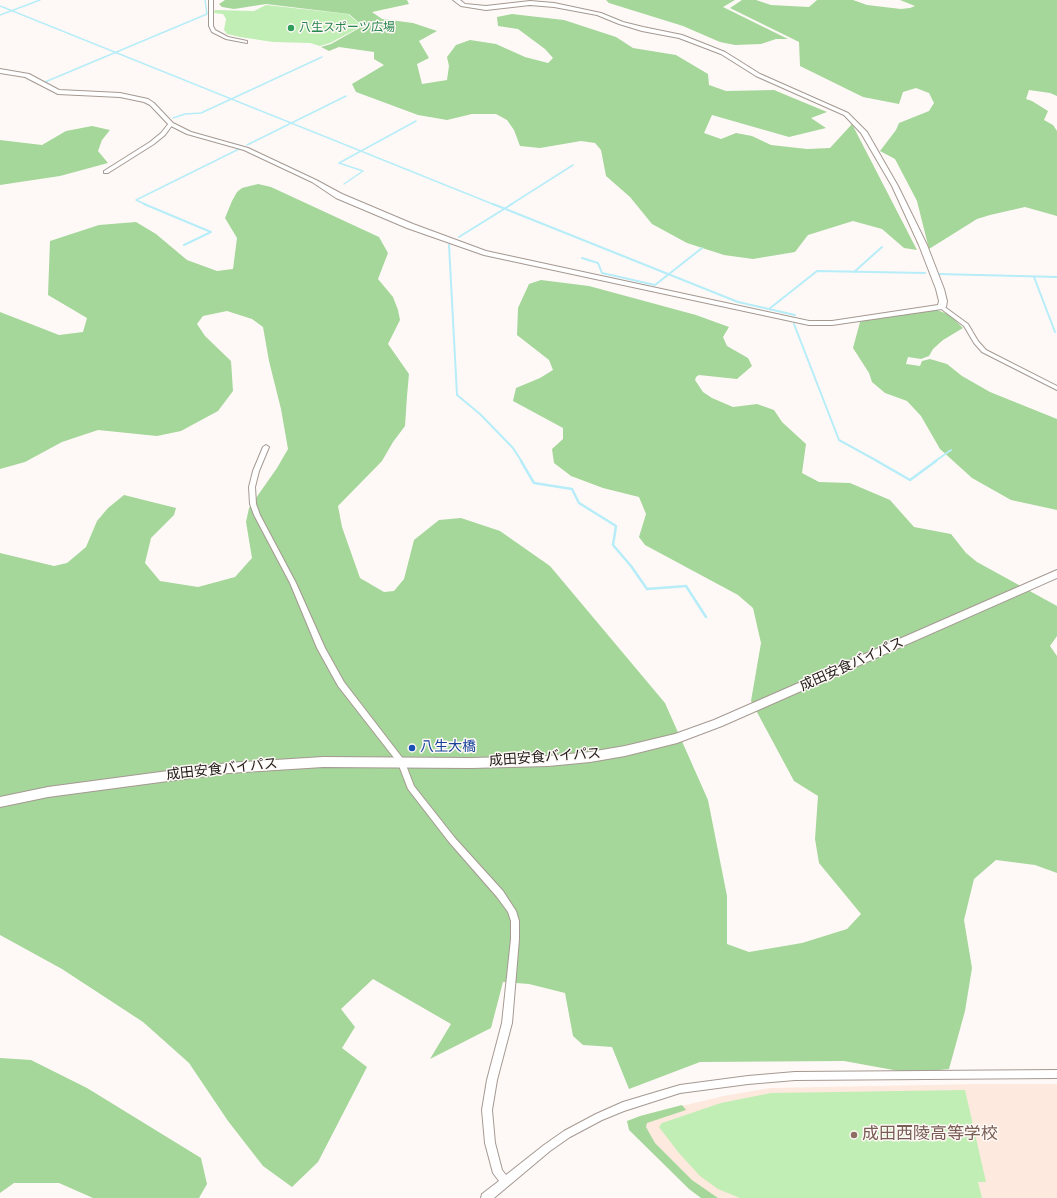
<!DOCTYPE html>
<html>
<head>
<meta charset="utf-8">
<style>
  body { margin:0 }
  canvas { display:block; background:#fef9f6 }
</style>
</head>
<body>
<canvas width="1057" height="1198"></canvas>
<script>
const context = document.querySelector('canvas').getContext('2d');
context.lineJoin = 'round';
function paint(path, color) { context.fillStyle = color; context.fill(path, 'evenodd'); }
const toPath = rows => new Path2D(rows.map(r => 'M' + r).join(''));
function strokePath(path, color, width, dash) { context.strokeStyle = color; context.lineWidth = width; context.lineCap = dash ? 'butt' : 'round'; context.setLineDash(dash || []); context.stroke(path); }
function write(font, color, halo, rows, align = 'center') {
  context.font = font + ' Jost,"Noto Sans JP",sans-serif'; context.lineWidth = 3; context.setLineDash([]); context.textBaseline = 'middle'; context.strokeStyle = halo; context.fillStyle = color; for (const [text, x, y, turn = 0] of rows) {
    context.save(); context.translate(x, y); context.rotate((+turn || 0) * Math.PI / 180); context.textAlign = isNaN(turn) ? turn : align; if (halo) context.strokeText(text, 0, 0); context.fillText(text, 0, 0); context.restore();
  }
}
const built = toPath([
  [981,1084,1057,1084,1057,1198,718,1198,692,1180,655,1143,646,1127,648,1114,724,1096,770,1088]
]);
const green = toPath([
  [266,5,348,14,362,26,330,43,320,46,310,43,273,42,240,37,227,34,224,30,226,19,223,14,214,13,215,10,254,11],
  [965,1090,986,1182,978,1182,982,1198,740,1198,718,1189,700,1176,679,1153,659,1127,662,1123,721,1103,771,1093]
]);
const forest = toPath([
  [225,0,407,0,409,4,372,12,382,19,413,23,437,31,419,41,429,58,417,64,422,84,447,80,449,66,447,57,456,45,470,40,496,44,525,57,548,63,553,58,545,49,518,29,498,26,497,17,512,14,564,20,616,37,633,48,676,55,708,74,709,85,726,91,774,90,827,112,811,118,826,128,789,137,712,115,704,133,721,139,736,133,752,136,771,145,807,149,830,148,852,124,917,250,904,248,882,229,853,221,808,235,795,252,753,259,724,255,687,243,652,224,630,197,606,176,601,150,595,143,581,141,540,148,520,146,514,130,507,120,496,114,472,114,447,120,418,115,356,92,352,84,384,65,374,59,374,52,339,47,329,51,321,47,331,44,363,26,349,14,266,4,234,9,222,7,219,4],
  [606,0,735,0,723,7,788,39,776,39,761,44,735,45,720,42,683,26,609,3],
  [742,0,756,0,771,5,809,7,817,0,853,0,867,5,901,9,910,8,915,6,900,0,1057,0,1057,96,1050,93,1029,90,1026,99,1032,101,1048,111,1044,120,1053,125,1057,131,1057,216,1025,207,990,215,977,219,929,249,917,201,895,159,880,151,896,130,899,123,929,111,934,103,929,93,916,88,903,92,899,104,863,97,800,66,799,42,730,8],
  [92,126,110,130,102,140,98,151,108,163,60,176,0,185,0,140,42,145,66,131],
  [258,184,271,187,379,237,388,253,378,279,393,297,398,310,400,320,388,344,409,374,407,396,405,426,393,442,382,461,338,506,342,527,360,578,384,592,394,591,404,579,414,540,439,520,461,518,500,531,550,566,665,703,708,800,727,896,727,944,749,952,802,943,847,929,861,914,819,863,815,839,818,796,794,781,751,701,761,643,753,608,738,595,645,545,639,537,646,514,639,497,603,488,571,476,554,463,552,449,563,439,563,428,513,401,516,388,540,378,553,370,549,360,517,335,518,308,529,284,541,280,589,286,696,315,729,327,723,337,727,346,748,358,752,366,737,379,699,375,696,377,695,380,703,392,712,398,733,407,757,404,774,410,782,422,806,444,802,473,819,482,850,483,890,500,914,527,951,534,966,553,977,562,1057,606,1057,636,1050,646,1057,656,1057,873,1035,865,996,860,974,879,964,920,972,968,965,1011,949,1069,910,1073,844,1061,700,1062,629,1089,612,1047,583,1045,573,1036,565,993,529,984,503,982,491,1028,430,1059,451,1024,373,979,341,1009,355,1027,342,1048,367,1067,318,1162,292,1187,263,1166,228,1121,189,1063,143,1022,62,969,0,935,0,553,54,566,67,563,86,547,97,521,108,508,124,495,176,508,174,515,151,538,145,563,160,581,198,587,235,577,252,558,246,522,249,508,277,468,288,449,281,409,269,361,263,327,252,319,227,311,203,316,197,324,205,336,231,361,233,391,218,411,181,431,157,436,98,430,62,442,25,462,0,469,0,312,59,335,83,332,87,318,48,295,50,241,99,225,136,222,156,234,187,260,217,271,233,269,237,238,225,218,232,201,237,192,242,188],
  [937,310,950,315,963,328,943,340,933,349,929,356,921,359,908,357,906,364,920,366,922,361,930,359,947,364,962,376,990,392,1057,419,1057,510,1011,500,972,478,940,449,921,416,907,401,885,393,872,382,869,373,853,348,860,322,878,317],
  [0,1058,31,1060,87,1088,201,1158,207,1184,199,1198,93,1198,59,1183,14,1183,0,1193],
  [682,1105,686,1110,647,1123,646,1127,655,1143,692,1180,718,1198,701,1198,689,1189,629,1130,627,1121,640,1116]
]);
const streamFar2 = toPath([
  [0,6,495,205],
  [0,15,40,0],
  [45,82,207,14,205,0],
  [173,118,185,114,201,113,322,57],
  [247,145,346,96],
  [344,184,363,171,339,163,416,121],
  [147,205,136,200,239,149],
  [510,205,573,165]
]);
const streamFar1 = toPath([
  [144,204,211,232,184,245],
  [493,204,738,302,795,315],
  [459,237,512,204],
  [449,245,457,395,480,414,513,448,522,462],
  [582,258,598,263,602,273,655,285,702,248],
  [854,272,882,247],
  [939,274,1057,277],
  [1034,277,1055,332],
  [769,309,817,271,925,273],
  [794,324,839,440,879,462],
  [934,462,951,450]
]);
const stream = toPath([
  [521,461,534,483,572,489,579,503,616,526,613,545,631,566,647,589,686,586,706,617],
  [877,461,910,480,936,461]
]);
const street = toPath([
  [209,0,213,0,213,26,215,30,228,37,247,41,247,43,226,39,212,32,209,26,209,0],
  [169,123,173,124,165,135,154,144,108,173,104,173,104,171,150,142,161,133,169,123],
  [942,305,968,324,978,341,986,350,1057,386,1057,390,982,352,974,343,964,326,940,308,940,306,942,305],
  [266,445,269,447,259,471,255,487,256,504,260,515,296,583,325,648,344,682,404,760,414,786,455,838,503,891,516,911,519,921,519,939,512,1023,497,1080,492,1110,495,1143,502,1170,506,1175,544,1145,564,1131,596,1114,623,1102,680,1085,748,1076,795,1072,1057,1070,1057,1078,795,1080,748,1084,680,1093,624,1111,602,1120,570,1137,550,1151,494,1198,481,1198,482,1194,499,1181,493,1173,485,1143,482,1110,487,1080,502,1023,511,939,511,921,508,912,497,897,449,842,408,789,398,763,338,686,317,648,290,583,254,515,250,504,249,487,253,471,263,447,266,445]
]);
const secondary = toPath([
  [453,0,460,0,465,4,486,6,530,1,554,3,601,13,623,22,643,27,682,35,725,52,760,74,848,113,867,132,898,186,927,245,944,289,947,301,946,307,942,309,832,325,809,325,484,255,407,228,336,198,312,182,244,150,187,134,169,125,150,105,144,102,120,97,58,94,25,77,0,73,0,69,29,74,59,90,120,93,148,99,154,103,173,123,191,132,248,148,316,180,342,194,413,224,486,251,809,321,832,321,938,305,939,301,936,289,919,245,892,186,861,133,844,115,756,76,721,54,679,38,642,31,619,24,597,15,554,7,530,5,486,10,461,6,453,0]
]);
const primary = toPath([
  [1057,570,1057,578,722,726,677,743,625,756,590,762,548,766,471,768,323,767,228,773,48,797,0,807,0,797,48,787,228,763,323,757,471,758,548,756,590,752,625,746,675,734,714,720,1057,570]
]);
const markers = [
  [291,28,4,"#2e9e5b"],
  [412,748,4,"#1a4fb4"],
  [854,1135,4,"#8d6e63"]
];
const farLeisurenames = [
  ["八生スポーツ広場",299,28]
];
const streetNames = [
  ["成田安食バイパス",852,665,-24],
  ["成田安食バイパス",545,758,-4],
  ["成田安食バイパス",222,770,-6]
];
const transitNames = [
  ["八生大橋",420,748]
];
const nearEducationnames = [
  ["成田西陵高等学校",862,1135]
];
paint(built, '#fde9dd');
paint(green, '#c0eeb5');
paint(forest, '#a5d69a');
strokePath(streamFar2, '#b6edf8', 1.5);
strokePath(streamFar1, '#b6edf8', 2);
strokePath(stream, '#b6edf8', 2.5);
strokePath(street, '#a59992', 2);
strokePath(secondary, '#a59992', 2);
strokePath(primary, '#a59992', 2);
paint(street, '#fff');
paint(secondary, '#fff');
paint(primary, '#fff');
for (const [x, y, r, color] of markers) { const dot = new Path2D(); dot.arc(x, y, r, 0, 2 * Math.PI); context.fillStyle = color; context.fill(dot); strokePath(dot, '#fef9f6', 1.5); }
write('12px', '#27864d', '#fef9f6', farLeisurenames, 'left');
write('14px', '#201c19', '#fef9f6', streetNames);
write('14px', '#164399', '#fef9f6', transitNames, 'left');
write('17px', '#785e54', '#fef9f6', nearEducationnames, 'left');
</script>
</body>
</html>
